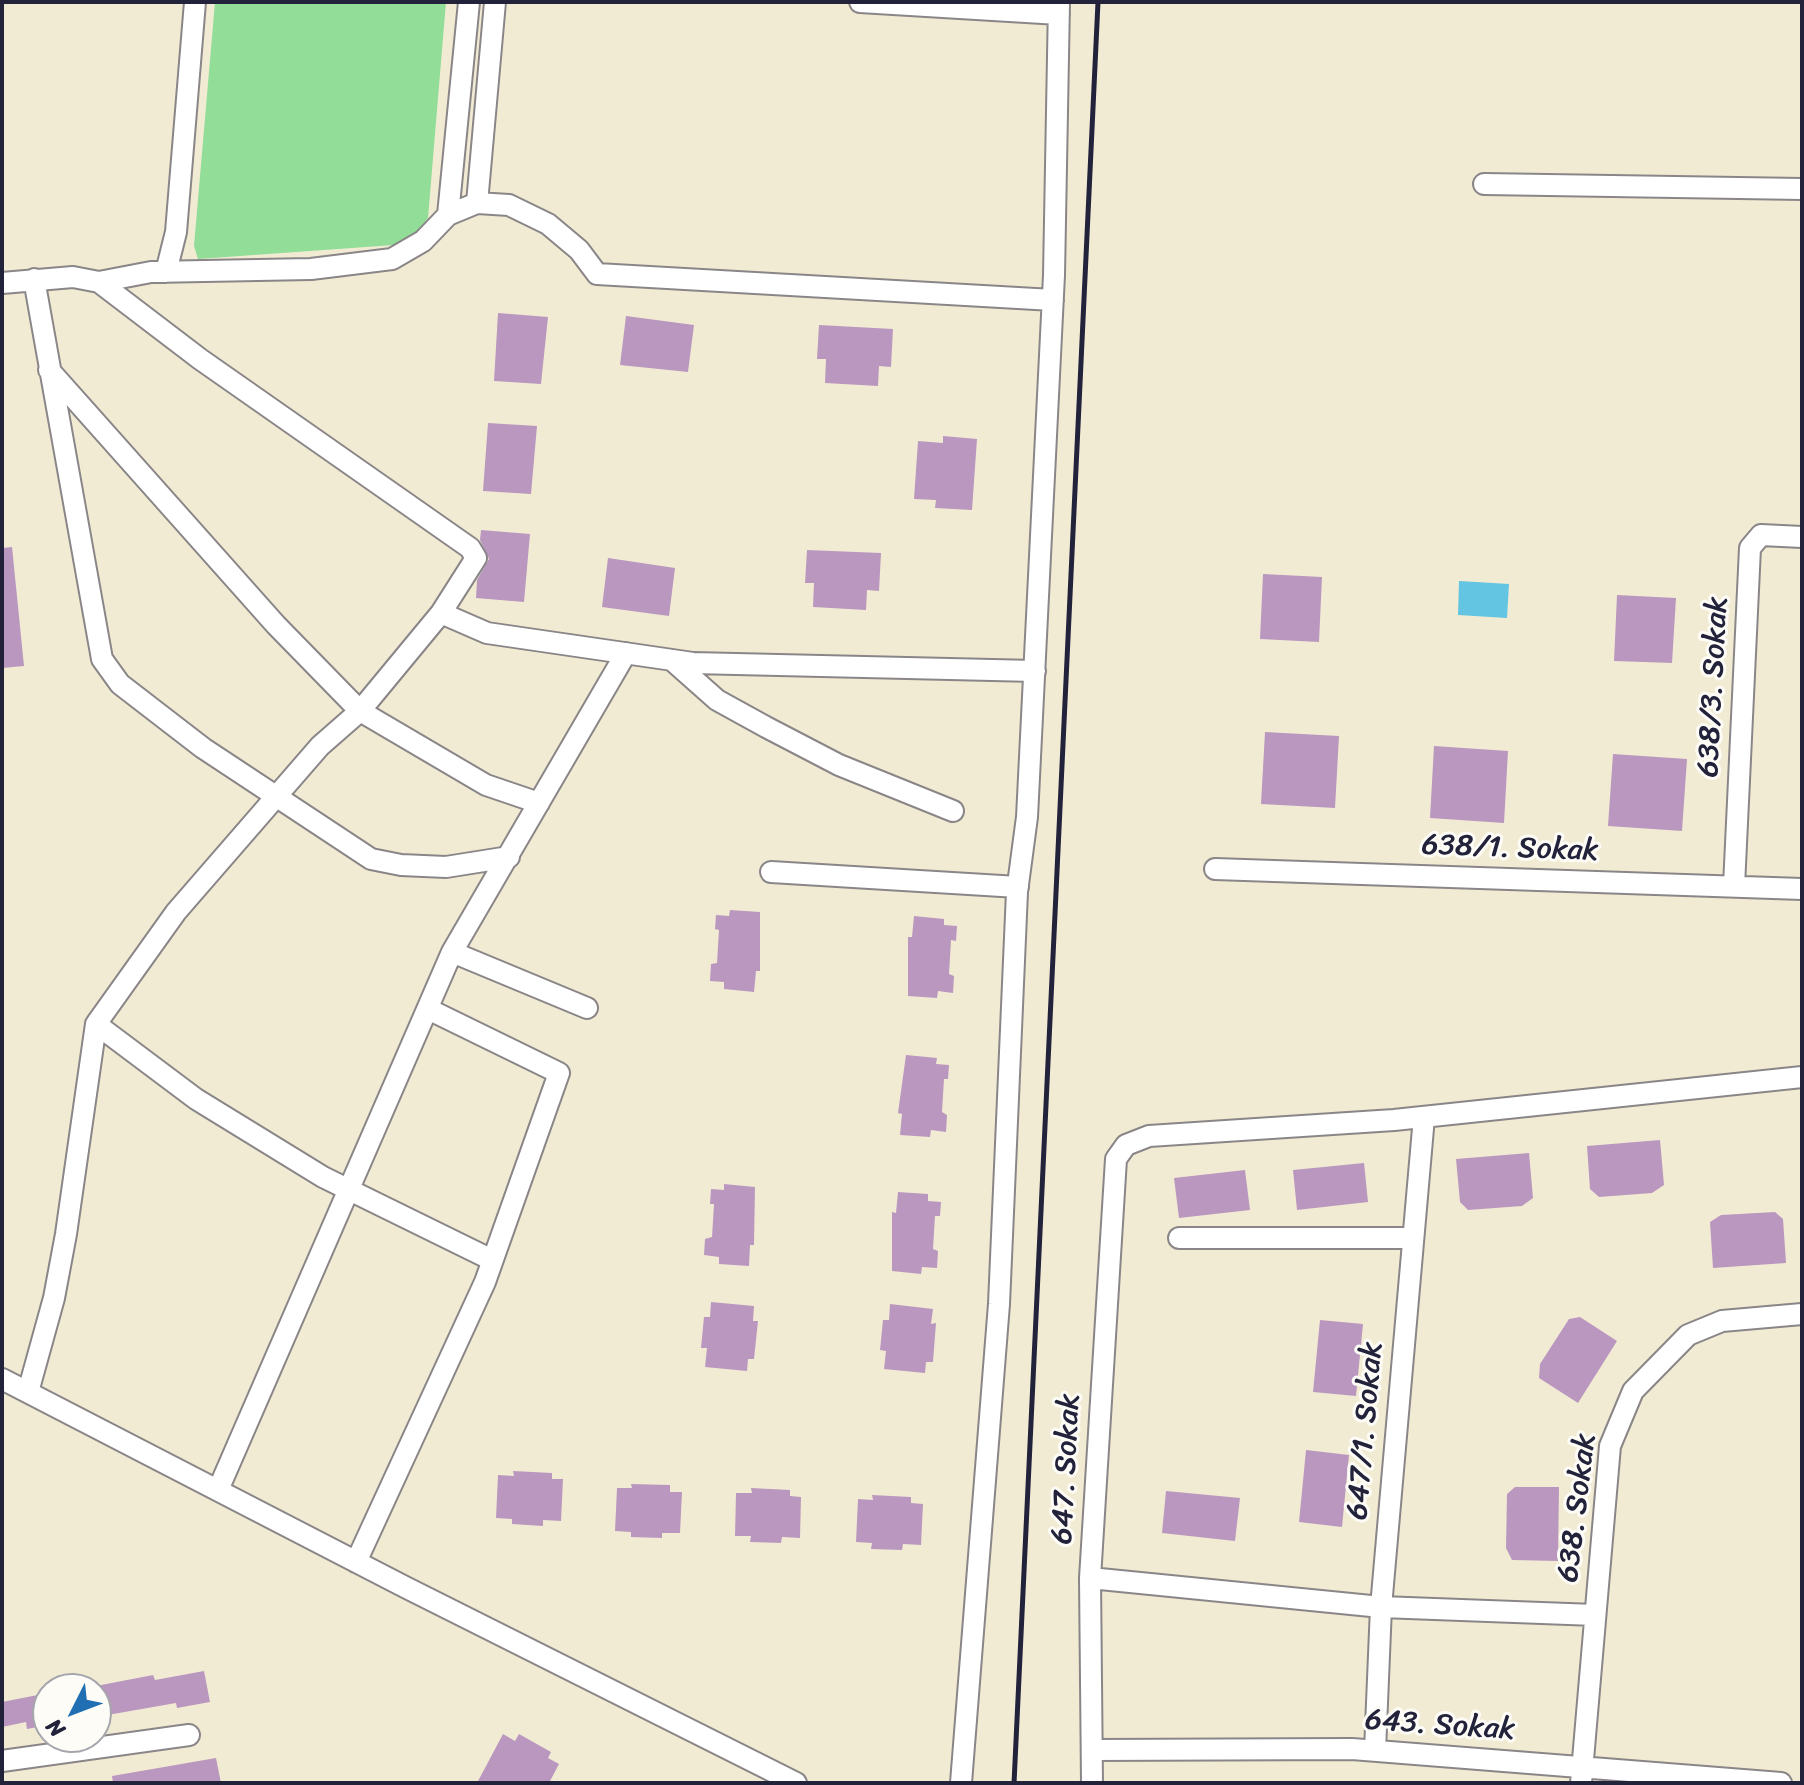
<!DOCTYPE html>
<html>
<head>
<meta charset="utf-8">
<style>
  body { margin:0 }
  #map { position:relative; width:1804px; height:1785px; overflow:hidden; background:#f2ebd4; font-family:Sriracha,sans-serif }
  canvas { display:block }
  .frame { position:absolute; inset:0; border:4px solid #22223b; pointer-events:none }
  .north { position:absolute; left:32px; top:1673px; width:80px; height:80px; box-sizing:border-box; background:#fdfcf7; border:2px solid #a5a5ac; border-radius:50%; rotate:228deg; font-size:22px; font-weight:700; line-height:32px; text-align:center; color:#22223b }
  .north::after { content:''; display:block; margin:auto; width:28px; height:36px; background:#1f6fb2; clip-path:polygon(50% 0,100% 100%,50% 72%,0 100%) }
</style>
</head>
<body>
<div id="map">
<canvas width="1804" height="1785"></canvas>
<div class="frame"></div>
<div class="north">N</div>
</div>
<script>
const context = document.querySelector('canvas').getContext('2d');
context.lineJoin = 'round';
function paint(path, color) { context.fillStyle = color; context.fill(path, 'evenodd'); }
const toPath = rows => new Path2D(rows.map(r => 'M' + r).join(''));
function strokePath(path, color, width, dash) { context.strokeStyle = color; context.lineWidth = width; context.lineCap = dash ? 'butt' : 'round'; context.setLineDash(dash || []); context.stroke(path); }
function write(font, color, halo, rows, align = 'center') {
  context.font = font + ' Sriracha,sans-serif'; context.lineWidth = 6; context.setLineDash([]); context.textBaseline = 'middle'; context.strokeStyle = halo; context.fillStyle = color; for (const [text, x, y, turn = 0] of rows) {
    context.save(); context.translate(x, y); context.rotate((+turn || 0) * Math.PI / 180); context.textAlign = isNaN(turn) ? turn : align; if (halo) context.strokeText(text, 0, 0); context.fillText(text, 0, 0); context.restore();
  }
}
const green = toPath([
  [215,2,446,2,428,218,408,244,198,259,194,246]
]);
const water = toPath([
  [1459,581,1509,584,1507,618,1458,615]
]);
const building = toPath([
  [498,313,548,317,541,384,494,381],
  [626,316,694,325,688,372,620,365],
  [819,325,893,329,891,367,879,366,878,386,825,383,826,359,817,359],
  [488,423,537,426,531,494,483,491],
  [943,436,977,439,972,510,935,508,936,500,914,499,918,441,943,443],
  [481,530,530,534,524,602,476,598,477,580,489,559,480,540],
  [12,547,24,666,2,668,2,548],
  [807,550,881,553,879,591,867,590,866,610,813,607,814,583,805,583],
  [608,558,675,568,669,616,602,607],
  [1263,574,1322,577,1319,642,1260,639],
  [1617,595,1676,598,1672,663,1614,661],
  [1265,732,1339,736,1335,808,1261,804],
  [1434,746,1508,751,1504,823,1430,818],
  [1613,754,1687,759,1682,831,1608,826],
  [730,910,760,912,760,971,756,971,754,992,724,989,724,982,710,981,711,964,717,963,719,930,715,929,716,915,729,916],
  [914,916,944,919,944,925,957,926,956,941,951,940,949,974,954,976,953,993,938,991,937,998,908,996,908,937,912,937],
  [906,1055,937,1058,936,1064,949,1065,948,1079,944,1079,942,1112,947,1115,946,1132,931,1130,930,1137,900,1135,902,1114,898,1113],
  [1660,1140,1664,1185,1652,1193,1599,1197,1590,1189,1587,1146],
  [1529,1153,1533,1198,1522,1206,1468,1210,1460,1202,1456,1159],
  [1364,1163,1368,1202,1297,1210,1293,1170],
  [1245,1170,1250,1210,1179,1218,1174,1178],
  [724,1184,755,1187,754,1245,750,1245,749,1266,719,1264,719,1257,704,1255,705,1239,712,1237,714,1204,710,1204,711,1189,724,1190],
  [898,1192,928,1194,928,1201,941,1202,940,1216,935,1216,933,1249,938,1251,937,1268,922,1267,921,1274,892,1271,892,1212,896,1213],
  [1775,1212,1783,1219,1786,1263,1713,1268,1710,1222,1721,1215],
  [711,1302,754,1306,753,1321,758,1321,754,1359,748,1359,747,1371,705,1367,707,1348,701,1348,704,1317,710,1317],
  [890,1304,933,1309,931,1324,936,1323,933,1362,926,1362,925,1373,884,1369,886,1351,880,1350,883,1320,889,1320],
  [1580,1317,1617,1341,1578,1403,1539,1378,1540,1364,1569,1319],
  [1320,1320,1363,1324,1356,1396,1313,1392],
  [1306,1450,1349,1455,1342,1527,1299,1522],
  [513,1471,552,1473,552,1479,563,1479,561,1521,543,1520,543,1526,512,1524,512,1519,496,1518,498,1475,514,1476],
  [631,1484,670,1485,670,1492,682,1492,680,1533,662,1533,662,1538,631,1537,631,1532,615,1531,617,1488,632,1488],
  [1515,1487,1559,1487,1558,1561,1512,1560,1506,1548,1507,1494],
  [751,1488,790,1490,790,1496,801,1497,800,1538,782,1537,781,1543,750,1542,751,1536,735,1536,736,1493,752,1493],
  [1166,1491,1240,1498,1235,1541,1162,1533],
  [872,1495,911,1497,911,1503,923,1504,921,1545,903,1544,902,1550,871,1549,872,1543,856,1542,858,1499,873,1500],
  [204,1671,210,1702,177,1708,176,1703,96,1717,96,1686,153,1675,155,1680],
  [48,1693,48,1725,27,1729,26,1722,2,1727,2,1702],
  [503,1734,515,1741,519,1734,551,1752,548,1758,559,1764,549,1783,477,1783],
  [216,1758,221,1783,113,1783,112,1776]
]);
const minor = toPath([
  [860,2,1059,14],
  [1484,184,1802,189],
  [477,203,495,2],
  [448,215,469,2],
  [166,272,176,232,195,2],
  [34,279,102,659,120,684,203,748,371,859,401,865,446,867,509,857],
  [99,282,151,272,311,269,392,259,423,241,448,215,477,203,509,205,548,224,579,250,597,274,1053,300],
  [2,283,73,277,99,282,200,359,470,548,476,558,441,613,360,711,320,746,176,912,96,1024,66,1234,54,1298,28,1392],
  [49,370,276,625,360,711,486,785,539,803],
  [441,613,487,633,693,663,1035,671],
  [673,661,717,700,766,727,839,765,953,811],
  [1215,869,1802,889],
  [771,872,1018,887],
  [1734,886,1750,548,1761,535,1802,537],
  [452,952,587,1008],
  [96,1024,196,1099,323,1177,490,1259],
  [1179,1238,1413,1238],
  [2,1379,405,1587,796,1783],
  [218,1490,452,952,626,653],
  [356,1562,485,1282,559,1073,428,1009],
  [1090,1578,1381,1607,1595,1615],
  [1093,1750,1352,1749,1781,1783],
  [1375,1751,1381,1607,1424,1117],
  [2,1761,189,1735],
  [961,1783,999,1304,1017,892,1027,817,1054,275,1059,2],
  [1092,1783,1090,1578,1116,1159,1126,1145,1149,1136,1394,1120,1802,1077],
  [1581,1783,1610,1446,1633,1391,1688,1335,1722,1321,1802,1314]
]);
const rail = toPath([
  [1014,1783,1098,2]
]);
const streetNames = [
  ["638/3. Sokak",1714,687,-87],
  ["638/1. Sokak",1510,849,2],
  ["647/1. Sokak",1366,1431,-85],
  ["647. Sokak",1067,1469,-87],
  ["638. Sokak",1578,1508,-83],
  ["643. Sokak",1440,1726,4]
];
paint(green, '#92dd98');
paint(water, '#63c5e1');
paint(building, '#ba97bf');
strokePath(minor, '#8a8688', 24);
strokePath(minor, '#fff', 20);
strokePath(rail, '#22223b', 5);
write('30px', '#22223b', '#fdfcf7', streetNames);
</script>
</body>
</html>
